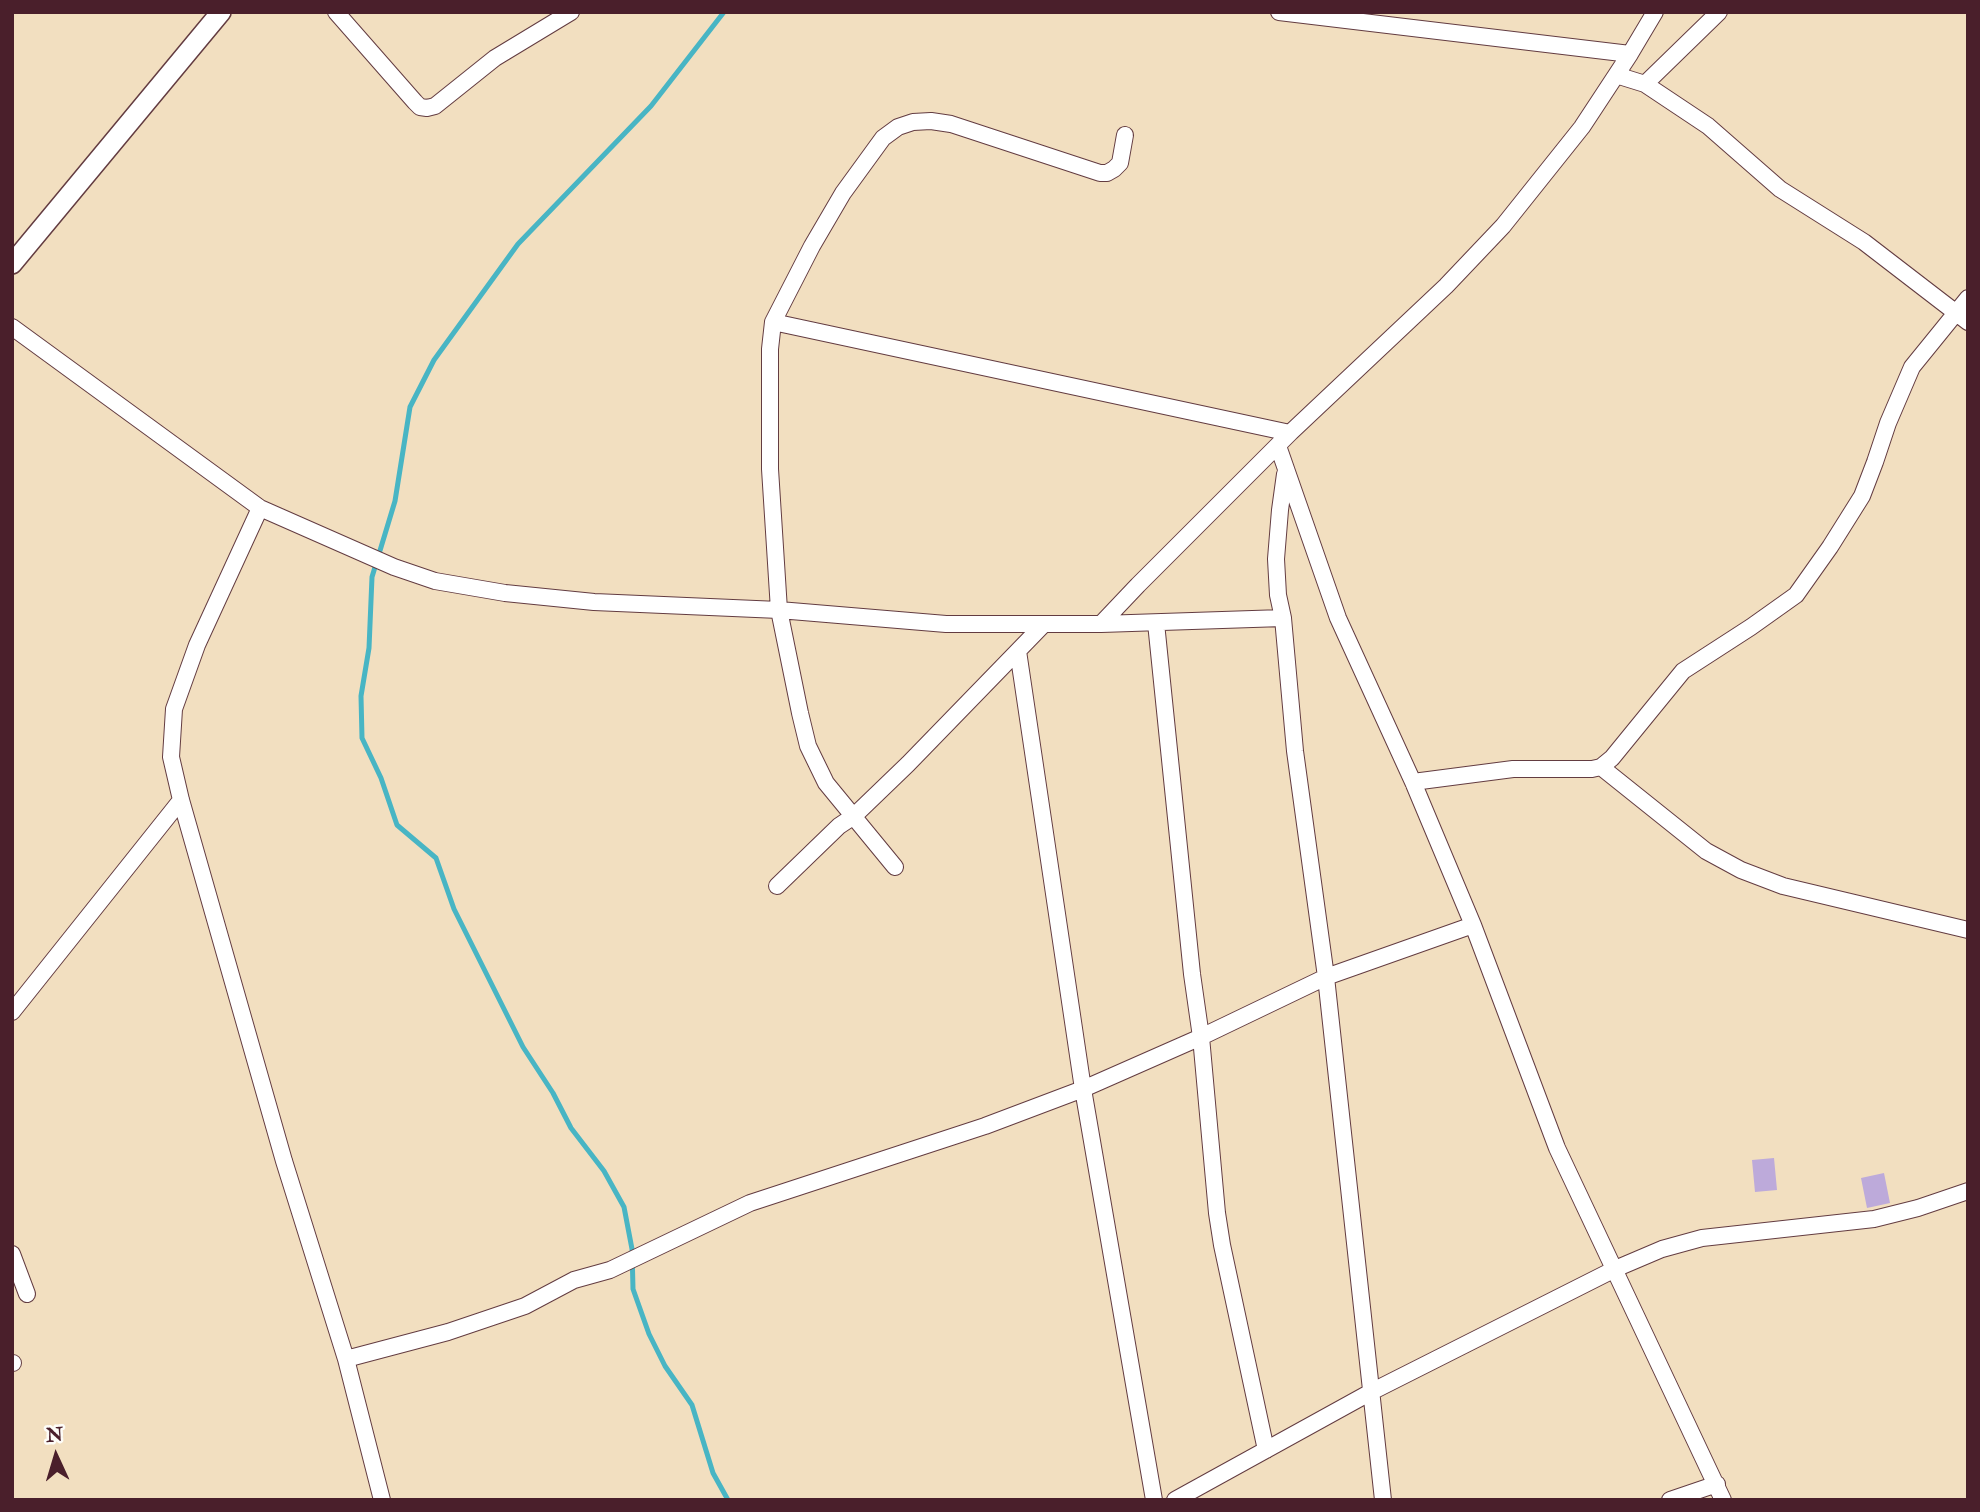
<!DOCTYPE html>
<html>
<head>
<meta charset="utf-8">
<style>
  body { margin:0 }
  #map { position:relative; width:1980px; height:1512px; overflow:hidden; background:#f2dfc0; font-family:"IM FELL Double Pica",serif }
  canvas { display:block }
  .frame { position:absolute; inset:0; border:14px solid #4a1f2b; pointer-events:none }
  .north { position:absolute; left:21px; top:1421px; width:70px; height:70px; -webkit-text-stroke:5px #fdfcf7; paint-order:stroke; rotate:356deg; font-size:19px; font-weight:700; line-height:28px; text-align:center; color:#4a1f2b }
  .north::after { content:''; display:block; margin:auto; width:24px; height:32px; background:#4a1f2b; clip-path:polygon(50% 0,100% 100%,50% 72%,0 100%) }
</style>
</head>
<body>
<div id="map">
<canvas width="1980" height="1512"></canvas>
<div class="frame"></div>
<div class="north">N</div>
</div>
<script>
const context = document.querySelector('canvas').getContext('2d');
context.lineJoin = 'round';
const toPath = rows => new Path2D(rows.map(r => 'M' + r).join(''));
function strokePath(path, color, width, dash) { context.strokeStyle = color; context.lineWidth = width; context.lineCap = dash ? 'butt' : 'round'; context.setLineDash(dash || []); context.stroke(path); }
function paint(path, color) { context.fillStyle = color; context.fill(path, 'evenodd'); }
const stream = toPath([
  [724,12,651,106,518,244,434,360,410,407,395,501,372,577,369,648,361,696,362,738,381,778,397,825,436,858,454,909,523,1047,553,1093,571,1128,604,1171,624,1207,632,1249,633,1289,649,1334,665,1366,692,1405,713,1473,728,1500]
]);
const building = toPath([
  [1774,1158,1777,1190,1755,1192,1752,1160],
  [1884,1173,1890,1203,1867,1208,1861,1178]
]);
const minor = toPath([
  [336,12,415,102,420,107,427,108,435,106,495,58,571,12],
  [1279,12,1630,54],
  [1616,75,1645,84,1719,12],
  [1645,84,1708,126,1780,189,1864,242,1968,322],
  [773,322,1290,433],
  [12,327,260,508,394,567,435,581,505,593,594,602,779,610,946,624,1101,624,1283,618],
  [1278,446,1338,618,1413,782,1473,925,1557,1148,1723,1500],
  [1285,474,1280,510,1276,559,1278,595,1283,618,1295,751,1326,977,1383,1500],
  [260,508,197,645,174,709,171,757,181,800,284,1161,346,1359,382,1500],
  [1156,623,1192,974,1201,1037,1217,1213,1222,1245,1266,1450],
  [1101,624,1138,585,1290,433,1446,286,1503,226,1582,127,1630,54,1655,12],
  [1018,651,1083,1089,1154,1500],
  [1601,767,1706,851,1741,870,1783,886,1968,930],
  [1413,782,1513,769,1592,769,1601,767,1612,758,1683,671,1751,627,1796,595,1830,547,1862,496,1875,462,1888,423,1912,367,1968,298],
  [895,867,826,783,808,746,800,713,779,610,770,469,770,349,773,322,812,246,843,193,883,138,898,127,913,122,931,121,951,124,1100,173,1107,173,1114,169,1120,163,1125,135],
  [777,886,839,826,854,816,908,764,1044,624],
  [12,1012,181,800],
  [12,1254,27,1294],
  [346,1359,448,1332,525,1306,574,1280,610,1270,750,1203,985,1126,1083,1089,1201,1037,1326,977,1473,925],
  [12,1363,13,1363],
  [1175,1500,1371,1392,1615,1269,1662,1249,1702,1238,1874,1219,1918,1208,1968,1191],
  [1670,1500,1717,1484]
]);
const tertiary = toPath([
  [12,264,221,12]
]);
strokePath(stream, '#48b5c4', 5);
paint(building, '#bdaada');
strokePath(minor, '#633c41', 18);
strokePath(tertiary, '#633c41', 22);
strokePath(minor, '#fff', 16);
strokePath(tertiary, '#fff', 19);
</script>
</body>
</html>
